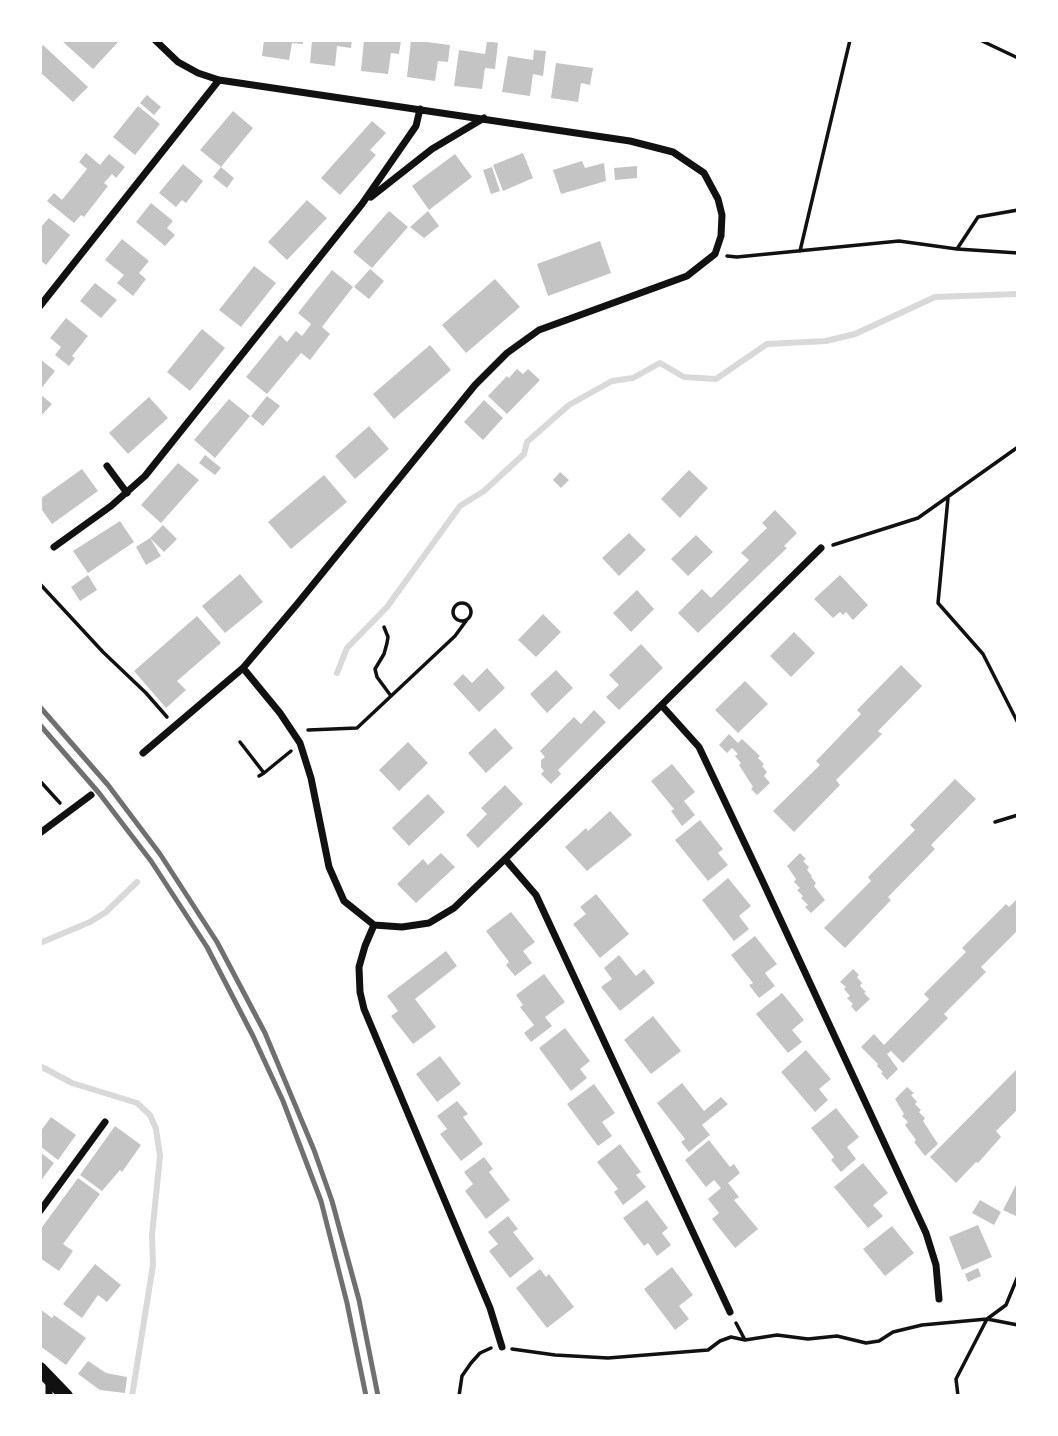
<!DOCTYPE html>
<html>
<head>
<meta charset="utf-8">
<style>
  body { margin:0 }
  #map { position:relative; width:1058px; height:1436px; overflow:hidden; background:#fff; font-family:Raleway,sans-serif }
  canvas { display:block }
  .frame { position:absolute; inset:0; border:42px solid #fff; pointer-events:none }
</style>
</head>
<body>
<div id="map">
<canvas width="1058" height="1436"></canvas>
<div class="frame"></div>
</div>
<script>
const context = document.querySelector('canvas').getContext('2d');
context.lineJoin = 'round';
const toPath = rows => new Path2D(rows.map(r => 'M' + r).join(''));
function strokePath(path, color, width, dash) { context.strokeStyle = color; context.lineWidth = width; context.lineCap = dash ? 'butt' : 'round'; context.setLineDash(dash || []); context.stroke(path); }
function paint(path, color) { context.fillStyle = color; context.fill(path, 'evenodd'); }
const stream = toPath([
  [337,673,347,648,387,607,460,506,484,491,524,454,527,442,569,405,612,381,633,378,660,363,684,377,716,379,767,344,826,341,855,334,935,297,1018,294],
  [40,943,90,922,106,912,137,882],
  [40,1066,72,1083,137,1103,150,1115,156,1129,160,1156,152,1235,153,1265,132,1396]
]);
const building = toPath([
  [61,40,120,40,93,69],
  [264,40,303,40,303,44,292,43,289,60,262,56],
  [312,40,352,40,351,48,337,46,335,66,310,63],
  [364,40,401,40,399,54,391,53,388,74,361,71],
  [411,40,450,45,448,62,438,61,435,81,407,77],
  [487,41,498,43,495,69,485,68,482,89,454,86,459,50,485,54],
  [43,45,88,87,73,102,40,72,40,49],
  [534,50,546,51,543,76,533,74,530,96,502,92,508,56,533,60],
  [556,63,593,68,590,85,581,83,578,102,551,98],
  [147,95,161,107,154,115,140,103],
  [138,106,160,124,135,155,113,137],
  [233,111,253,128,221,167,200,150],
  [372,121,386,133,370,150,376,155,340,195,321,178],
  [86,153,100,165,109,154,125,167,116,178,112,174,104,183,108,186,84,217,81,215,74,223,47,201,54,193,62,200,87,169,79,162],
  [523,153,533,178,503,191,493,165],
  [455,154,472,177,429,210,412,186],
  [582,161,585,168,604,163,606,181,561,194,553,170],
  [183,164,203,181,186,203,182,200,176,207,159,193],
  [637,166,637,178,615,180,614,168],
  [221,167,234,178,227,188,213,177],
  [492,167,500,191,491,194,483,170],
  [307,200,327,218,287,260,268,242],
  [151,203,173,221,167,228,175,235,165,246,136,222],
  [389,211,408,227,372,268,353,252],
  [428,211,439,226,424,238,410,227],
  [49,218,70,235,46,265,40,260,40,228],
  [122,239,149,261,139,273,146,279,133,296,117,283,124,275,105,260],
  [600,241,611,273,548,296,537,264],
  [254,266,276,283,241,327,219,310],
  [370,269,384,281,369,299,354,287],
  [332,270,353,287,322,327,330,334,310,360,301,353,267,394,246,377,280,335,287,342,296,331,302,336,311,324,298,313],
  [495,279,520,307,466,353,442,325],
  [95,283,117,300,101,318,80,301],
  [66,318,88,336,72,356,75,358,69,366,55,355,61,347,50,338],
  [202,329,225,348,190,391,167,372],
  [430,345,451,370,394,419,373,394],
  [40,359,55,371,40,390],
  [517,369,523,374,528,369,540,380,507,414,488,396,507,376,509,378],
  [40,394,52,404,40,417],
  [267,396,280,406,263,426,251,416],
  [149,397,168,418,128,454,109,433],
  [229,399,250,416,215,458,194,440],
  [484,400,503,418,483,440,464,422],
  [369,426,389,449,355,479,335,456],
  [205,455,221,468,215,475,199,463],
  [178,463,199,480,161,523,141,505],
  [82,469,98,491,52,524,40,507,40,499],
  [689,470,708,488,680,518,661,499],
  [560,472,569,480,561,488,553,480],
  [324,475,347,502,291,549,268,522],
  [775,510,797,533,784,546,787,548,698,633,678,613,702,589,711,598,749,560,741,553,767,528,762,523],
  [120,521,134,542,88,573,73,551],
  [163,525,177,539,164,552,150,538],
  [629,533,646,550,619,576,602,558],
  [696,535,713,552,688,576,671,559],
  [150,538,161,556,146,565,136,547],
  [240,574,263,602,225,633,202,606],
  [88,575,97,590,80,601,71,587],
  [840,575,868,605,853,620,846,612,843,615,840,612,833,618,814,599],
  [637,590,654,609,631,632,613,613],
  [543,614,561,632,536,657,518,640],
  [197,616,221,643,177,681,186,690,166,708,134,671],
  [794,632,815,653,791,677,770,656],
  [641,644,663,668,619,710,606,697,619,685,609,675],
  [901,665,922,686,878,731,882,734,836,780,840,785,794,832,773,811,820,765,816,761,861,714,857,710],
  [487,668,505,688,479,712,453,684,463,674,472,683],
  [556,670,573,688,547,713,530,694],
  [745,681,768,704,738,733,715,710],
  [594,710,606,722,558,770,561,774,551,784,541,774,544,771,541,767,541,760,545,757,540,751,574,717,581,724],
  [495,728,513,748,486,773,468,753],
  [729,734,738,743,742,739,760,756,758,758,764,764,762,766,767,772,764,776,770,783,757,795,751,789,753,787,739,765,741,763,735,756,738,754,732,748,727,753,719,745],
  [408,742,428,763,399,791,379,770],
  [672,764,695,792,684,801,695,815,682,826,671,811,674,809,651,781],
  [955,779,976,799,931,845,935,849,888,897,891,900,845,948,824,928,871,881,868,877,915,830,910,825],
  [505,785,523,804,478,848,466,835,487,814,481,808],
  [428,794,445,812,409,846,392,828],
  [610,811,632,835,587,871,565,847,586,828,588,831],
  [700,820,723,849,718,853,728,865,708,881,675,840],
  [441,853,455,867,416,903,397,884,423,859,428,865],
  [800,853,806,859,803,861,809,867,807,870,812,876,811,877,816,883,814,886,825,900,811,913,805,907,808,905,801,898,803,896,797,890,800,888,794,882,796,879,787,866],
  [728,878,751,906,739,916,749,929,734,941,702,900],
  [596,894,629,934,600,958,573,924,586,914,580,907],
  [1018,898,1018,930,981,967,986,972,944,1014,948,1018,903,1063,891,1051,887,1054,898,1069,887,1080,881,1073,883,1072,877,1066,878,1064,861,1047,874,1034,884,1045,929,999,924,994,966,952,962,948,1006,904,1009,907],
  [511,912,535,942,523,951,532,963,515,976,506,965,509,962,486,931],
  [755,936,777,964,765,973,775,986,759,998,749,985,753,983,731,955],
  [446,951,457,966,415,999,436,1027,413,1044,391,1016,398,1011,387,996],
  [619,955,636,976,644,969,655,983,620,1011,601,987,612,979,604,968],
  [853,969,859,975,857,977,862,983,860,986,866,992,864,993,870,999,856,1012,851,1006,853,1004,847,998,850,996,844,989,846,987,840,982],
  [544,974,565,1002,545,1017,552,1026,531,1042,524,1033,534,1025,520,1007,523,1005,516,995],
  [782,993,804,1020,792,1030,802,1042,788,1053,756,1014],
  [653,1016,681,1051,651,1074,624,1040],
  [565,1028,590,1061,580,1069,587,1078,571,1091,539,1048],
  [806,1050,831,1079,819,1089,828,1100,815,1112,781,1072],
  [440,1056,461,1084,437,1102,416,1074],
  [1018,1068,1018,1112,1016,1111,996,1131,1001,1137,978,1163,976,1162,956,1183,930,1157],
  [682,1083,704,1111,721,1097,728,1104,702,1125,710,1135,689,1152,681,1142,685,1139,657,1103],
  [594,1084,615,1113,602,1122,612,1136,598,1146,567,1104],
  [907,1087,914,1093,911,1095,917,1102,915,1104,921,1110,919,1112,925,1118,923,1121,938,1144,925,1156,914,1142,916,1140,905,1125,908,1122,902,1116,904,1114,895,1099],
  [457,1101,468,1114,463,1117,483,1144,461,1161,440,1134,447,1129,437,1116],
  [836,1108,859,1137,847,1147,856,1159,841,1172,831,1160,834,1157,811,1128],
  [51,1117,76,1135,58,1160,40,1146,40,1132],
  [115,1126,141,1145,122,1172,120,1170,102,1191,80,1175],
  [709,1140,730,1167,734,1164,740,1173,728,1183,739,1197,734,1200,758,1229,735,1248,712,1219,719,1213,708,1199,721,1188,714,1180,706,1187,685,1160],
  [620,1144,641,1172,636,1175,646,1187,623,1205,614,1192,618,1189,597,1162],
  [40,1152,54,1163,40,1182],
  [484,1157,493,1169,489,1172,510,1200,486,1219,465,1191,473,1184,464,1172],
  [863,1163,888,1193,873,1205,883,1216,868,1228,834,1187],
  [78,1178,100,1194,63,1244,73,1251,59,1271,40,1258,40,1230],
  [1018,1181,1018,1217,1003,1210],
  [647,1200,668,1228,662,1233,671,1245,657,1256,648,1243,644,1246,623,1218],
  [980,1200,1001,1212,994,1225,972,1213],
  [508,1216,518,1229,513,1232,534,1259,510,1278,489,1251,498,1244,488,1232],
  [978,1225,992,1257,962,1270,949,1237],
  [892,1226,914,1253,885,1276,863,1249],
  [95,1264,121,1285,107,1302,98,1295,82,1318,63,1304],
  [672,1267,693,1295,679,1306,689,1319,675,1330,644,1289],
  [978,1268,981,1276,968,1282,965,1274],
  [540,1269,546,1277,549,1274,574,1307,547,1328,516,1288],
  [40,1309,52,1318,54,1315,86,1338,66,1365,40,1346],
  [88,1361,106,1373,127,1377,125,1393,100,1390,78,1374]
]);
const path = toPath([
  [980,40,1018,58],
  [957,249,978,217,1018,210],
  [800,251,850,40],
  [727,256,737,257,899,241,957,249,1018,253],
  [948,498,938,603,983,654,1018,723],
  [833,545,918,518,1018,447],
  [40,584,103,652,146,693,167,717],
  '453 612a9 9 0 1 1 18 0a9 9 0 1 1-18 0Z',
  [384,627,388,637,387,643,384,654,375,669,377,677,391,696],
  [308,730,357,728,455,636,466,621],
  [240,742,264,773,259,776],
  [264,773,291,751],
  [40,781,60,803],
  [995,822,1018,815],
  [736,1323,745,1340],
  [512,1349,555,1355,608,1358,708,1350,720,1341,731,1337,745,1340,777,1335,808,1339,837,1336,866,1343,879,1341,893,1332,922,1325,987,1319,1018,1325],
  [459,1396,462,1376,471,1363,480,1353,491,1348],
  [958,1396,956,1379,987,1319,1006,1305,1018,1276]
]);
const minor = toPath([
  [371,197,432,149,484,118],
  [40,306,219,80],
  [107,466,127,493],
  [54,547,111,506,145,476,362,204,416,126,420,109],
  [243,668,280,713,300,743,311,778,329,867,344,901,374,925,402,927,429,923,454,908,505,859,821,548],
  [663,707,699,747,763,882,926,1233,936,1265,939,1299],
  [143,753,243,668,298,603,475,385,507,353,539,330,687,276,715,254,721,236,722,215,718,199,704,173,673,152,630,141,219,80,198,73,178,62,155,40],
  [40,833,91,795],
  [505,859,536,895,730,1312],
  [374,925,365,946,359,967,360,992,364,1009,490,1308,502,1347],
  [40,1211,105,1122],
  [49,1396,49,1382]
]);
const secondary = toPath([
  [40,1369,66,1396]
]);
const rail = toPath([
  [40,707,108,785,160,854,217,942,265,1033,314,1150,332,1201,359,1300,378,1396],
  [40,725,99,793,151,861,207,947,253,1036,283,1101,321,1201,347,1303,366,1396]
]);
strokePath(stream, '#d9d9d9', 6);
paint(building, '#c4c4c4');
strokePath(path, '#111', 3.5);
strokePath(minor, '#111', 7);
strokePath(secondary, '#111', 14);
strokePath(rail, '#707070', 5);
</script>
</body>
</html>
